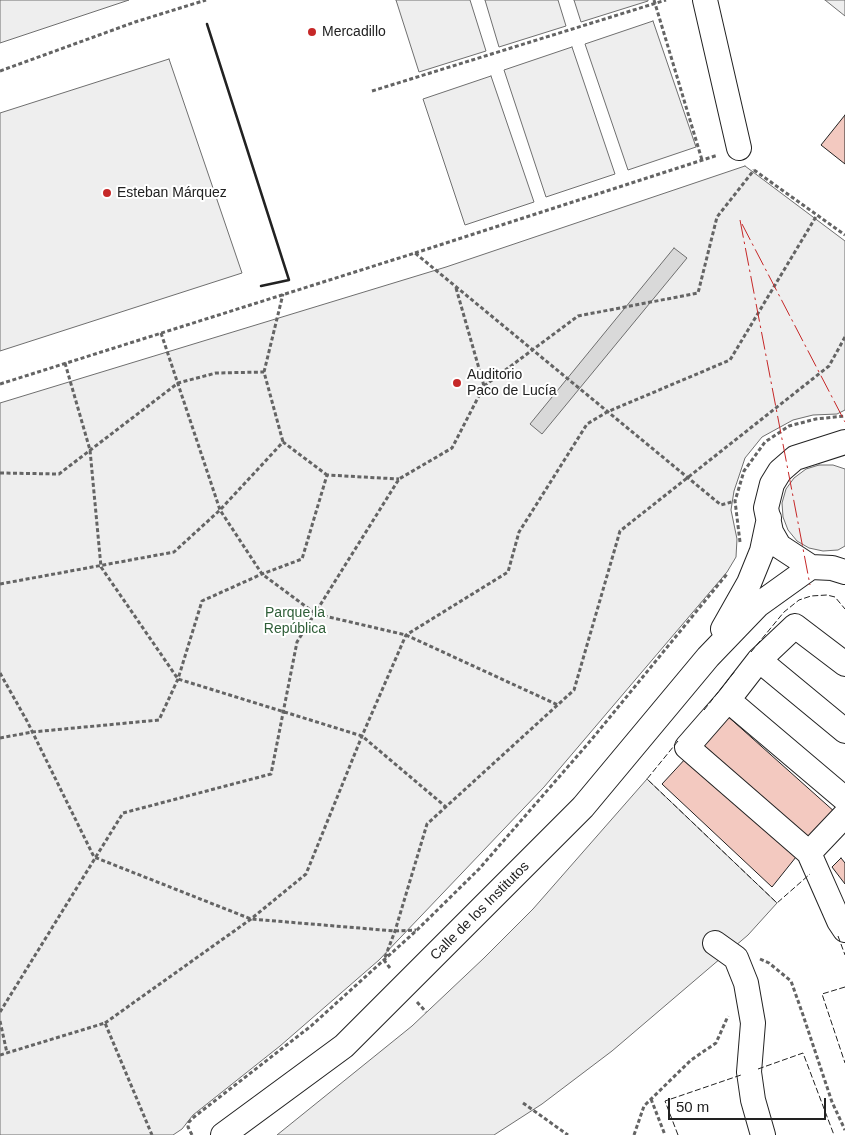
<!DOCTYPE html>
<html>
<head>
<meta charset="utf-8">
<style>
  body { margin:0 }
  #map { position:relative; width:845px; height:1135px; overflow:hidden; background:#fff; font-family:Helvetica,sans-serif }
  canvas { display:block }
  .scale { position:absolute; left:668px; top:1098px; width:158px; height:22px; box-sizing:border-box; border:2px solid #222; border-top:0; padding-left:6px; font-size:15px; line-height:18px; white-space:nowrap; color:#222; -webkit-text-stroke:4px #fff; paint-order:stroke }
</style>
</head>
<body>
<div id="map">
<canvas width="845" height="1135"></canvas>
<div class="scale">50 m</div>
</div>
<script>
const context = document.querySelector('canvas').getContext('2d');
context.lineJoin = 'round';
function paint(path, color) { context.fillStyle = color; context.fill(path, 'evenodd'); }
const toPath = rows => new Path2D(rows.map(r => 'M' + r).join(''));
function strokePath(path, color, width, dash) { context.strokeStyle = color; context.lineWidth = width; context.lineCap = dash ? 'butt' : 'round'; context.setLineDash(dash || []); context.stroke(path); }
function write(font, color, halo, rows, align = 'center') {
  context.font = font + ' Helvetica,sans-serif'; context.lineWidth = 4; context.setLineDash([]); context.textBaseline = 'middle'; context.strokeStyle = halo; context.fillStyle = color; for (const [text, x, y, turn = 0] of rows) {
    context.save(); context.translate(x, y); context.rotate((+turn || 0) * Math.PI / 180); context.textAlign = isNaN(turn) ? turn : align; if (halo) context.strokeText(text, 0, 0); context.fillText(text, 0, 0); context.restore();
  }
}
const green = toPath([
  [0,0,129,0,0,43,0,0],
  [396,0,470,0,486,51,419,72,396,0],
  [485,0,558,0,566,26,499,47,485,0],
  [574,0,648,0,648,1,581,22,574,0],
  [825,0,845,0,845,16,825,0],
  [653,21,696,147,628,170,585,44,653,21],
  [572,47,615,174,546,197,504,70,572,47],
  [169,59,242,273,0,351,0,113,169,59],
  [491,76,534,202,465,225,423,99,491,76],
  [745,166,845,241,845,410,837,414,813,415,793,420,762,437,745,458,734,491,731,510,737,539,736,557,727,572,544,787,379,960,280,1046,193,1115,182,1129,173,1135,0,1135,0,403,446,267,745,166],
  [819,465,833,465,845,469,845,546,838,550,823,551,809,548,797,541,788,530,783,517,782,503,786,489,794,478,806,469,819,465]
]);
const parking = toPath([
  [647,779,777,903,748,935,612,1051,542,1104,494,1135,277,1135,412,1026,484,958,533,909,647,779]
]);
const water = toPath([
  [674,248,687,258,542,434,530,424,674,248]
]);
const building = toPath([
  [845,115,845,164,821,145,845,115],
  [724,713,836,813,811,843,698,740,724,713],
  [687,757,796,857,772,887,662,784,687,757],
  [841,858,845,863,845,884,832,867,841,858]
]);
const path = toPath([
  [654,0,702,160],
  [0,71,135,22,206,0],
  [372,91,666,0],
  [754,170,845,235],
  [415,253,718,155],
  [456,288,484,386],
  [161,333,220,510,262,574,316,614,406,635,558,705],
  [65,363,90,450,101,567,178,679,362,736,446,807],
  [264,372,283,294],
  [0,384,415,253,721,505,735,501],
  [0,473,59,474,178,383,216,373,264,372,283,442],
  [740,542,735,501,744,471,765,442,789,426,816,419,845,416],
  [0,584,174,552,220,510,283,442,327,475],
  [0,673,27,721,94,857,251,919,395,931,416,930],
  [0,738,32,732,159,720,178,679,202,601,262,574,302,559,327,475,399,479],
  [760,959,769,963,791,981,803,1015,832,1102,845,1130],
  [390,968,384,960,395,931,427,824,574,690,620,531,829,366,845,337],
  [417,1002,426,1012],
  [0,1012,123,813,271,774,297,642,399,479,452,448,484,386,578,316,698,293,717,217,754,170],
  [0,1021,7,1053],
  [105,1023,251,919,306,874,362,736,406,635,508,572,519,532,587,424,607,412,730,360,817,215],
  [0,1055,105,1023,152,1135],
  [651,1099,665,1135],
  [523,1103,568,1135],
  [192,1135,188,1127,189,1122,194,1117,311,1026,417,930,479,869,592,739,727,574],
  [634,1135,644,1106,691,1060,716,1043,728,1016]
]);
const minor = toPath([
  [705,0,739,148],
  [845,442,795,458,780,471,772,484,766,508,771,532,779,546,811,567,832,568,845,572],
  [723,629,749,583,762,551,769,518],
  [845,664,795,626,759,660,845,731],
  [728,700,759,660],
  [845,799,728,700,687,747,809,853,839,921,845,930],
  [809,853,845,815],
  [715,943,736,958,746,983,753,1023,749,1072,753,1100,763,1135],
  [223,1135,344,1046,583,807,708,657,758,605,811,567]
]);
const fence = toPath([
  [751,652,784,612,799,600,811,596,827,595,835,597,845,609],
  [704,710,735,671],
  [678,741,647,779,777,903,810,874],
  [838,936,845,955],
  [845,987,822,994,845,1063],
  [758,1069,803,1053,834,1135],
  [678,1135,665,1101,741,1075]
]);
const wall = toPath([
  [207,24,289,280,261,286]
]);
const power = toPath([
  [740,220,810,585],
  [742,224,845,422]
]);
const markers = [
  [312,32,5,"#c62828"],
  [107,193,5,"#c62828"],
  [457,383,5,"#c62828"]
];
const poiNames = [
  ["Mercadillo",322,32],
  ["Esteban Márquez",117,193],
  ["Auditorio",467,375],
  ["Paco de Lucía",467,391]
];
const parkNames = [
  ["Parque la",295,613],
  ["República",295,629]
];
const streetNames = [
  ["Calle de los Institutos",480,911,-45]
];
paint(green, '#eee');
strokePath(green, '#6f6f6f', 1);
paint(parking, '#ededed');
strokePath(parking, '#6f6f6f', 1);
paint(water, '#d9d9d9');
strokePath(water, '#6f6f6f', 1);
paint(building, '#f3c9c0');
strokePath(building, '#222', 1);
strokePath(minor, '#222', 26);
strokePath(path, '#646464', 3, [4, 2.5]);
strokePath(minor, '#fff', 24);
strokePath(fence, '#222', 1, [6, 2.5]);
strokePath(wall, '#222', 2.5);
strokePath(power, '#c62828', 1, [18, 4, 2.5, 4]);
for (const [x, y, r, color] of markers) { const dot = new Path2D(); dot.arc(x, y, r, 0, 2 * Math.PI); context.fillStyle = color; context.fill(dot); strokePath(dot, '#fff', 2); }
write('14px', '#222', '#fff', poiNames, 'left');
write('14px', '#2f5e38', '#fff', parkNames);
write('14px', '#222', '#fff', streetNames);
</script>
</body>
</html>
